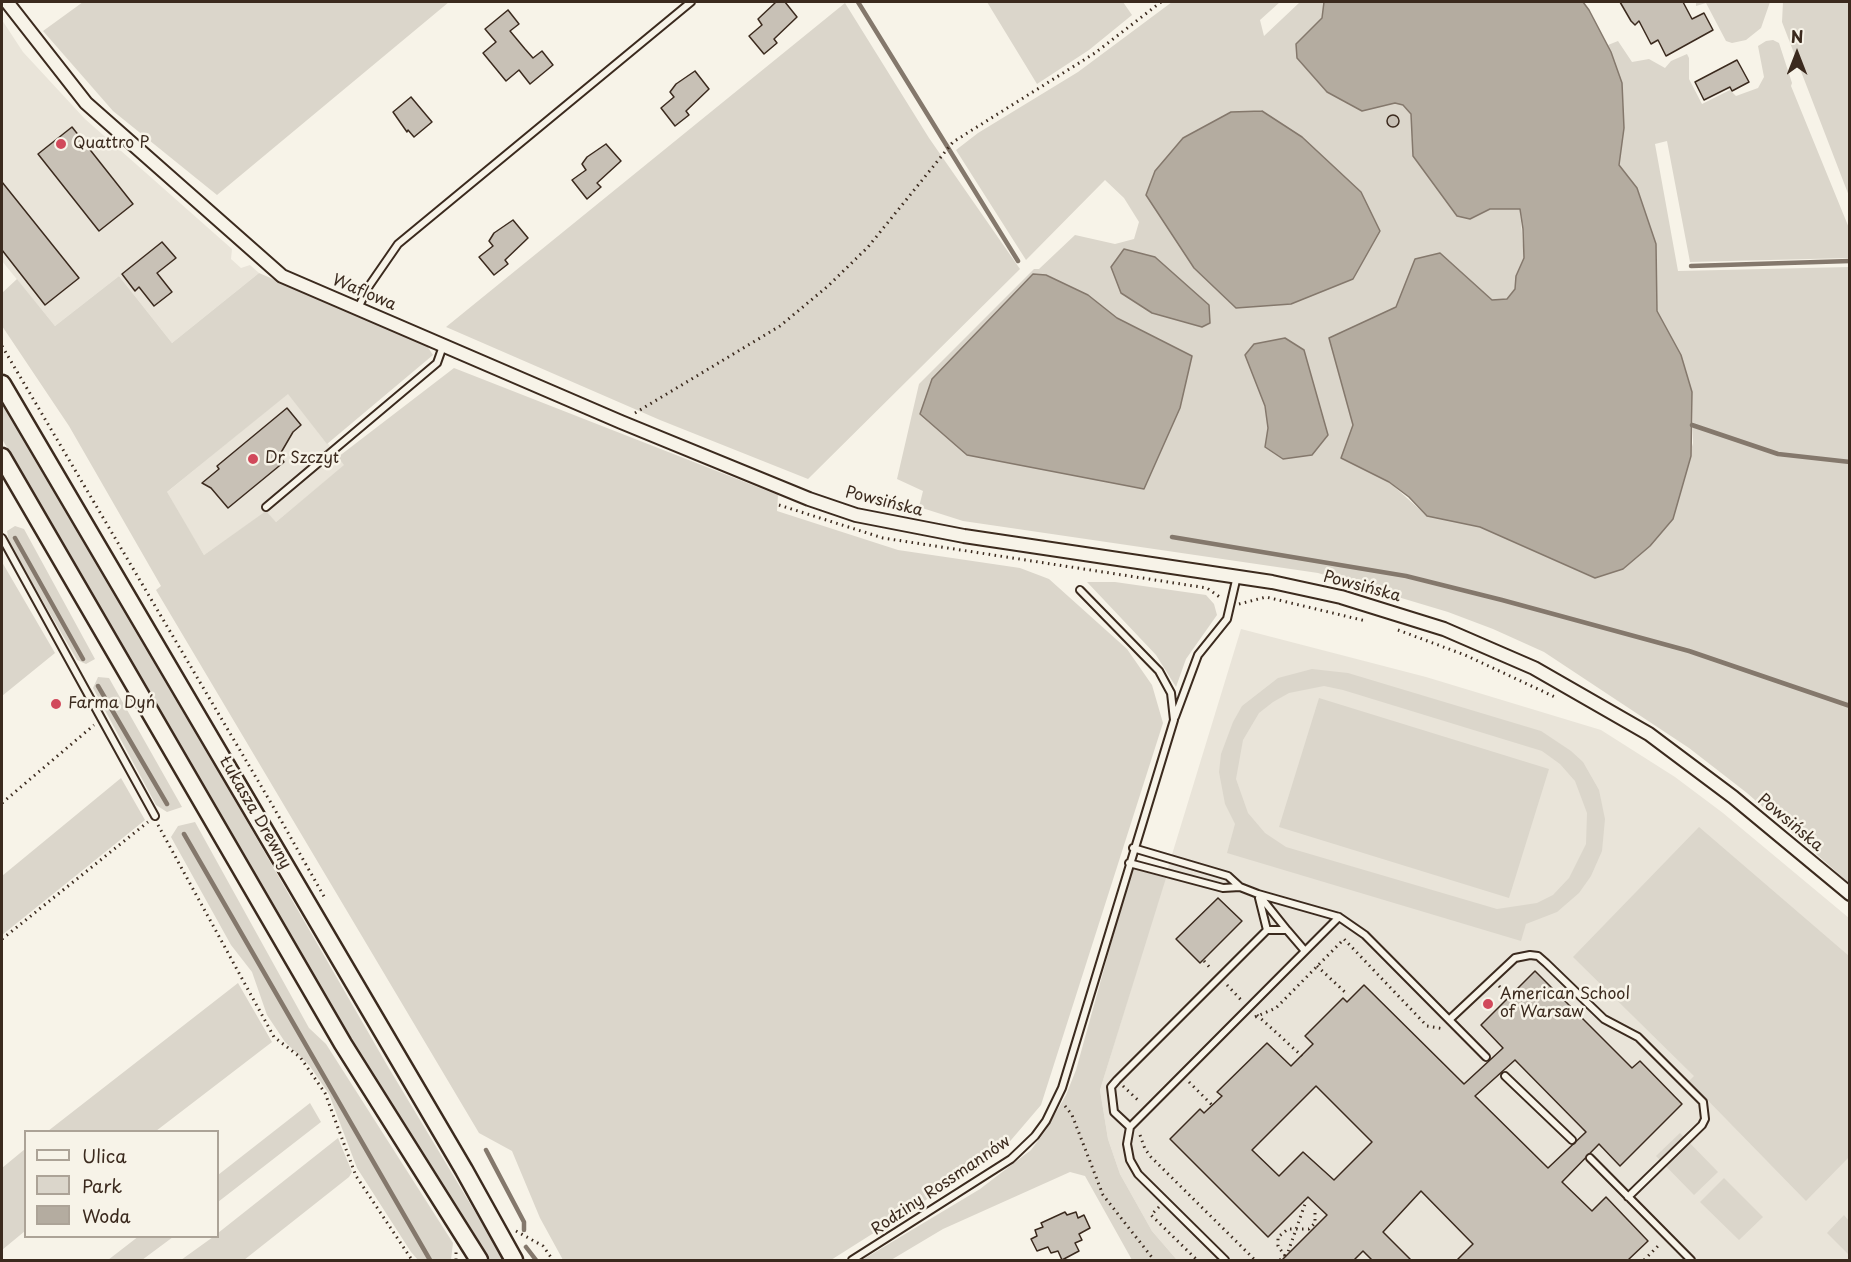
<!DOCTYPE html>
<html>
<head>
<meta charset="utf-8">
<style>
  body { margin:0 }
  #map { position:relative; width:1851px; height:1262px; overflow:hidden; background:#f7f3e8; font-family:"Playpen Sans",sans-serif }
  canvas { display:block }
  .frame { position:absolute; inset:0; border:3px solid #3b2a1e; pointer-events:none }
  .legend { position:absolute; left:24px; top:1130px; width:195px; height:108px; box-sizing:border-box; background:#f7f3e8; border:2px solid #aca397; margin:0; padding:8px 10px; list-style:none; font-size:18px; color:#3b2a1e }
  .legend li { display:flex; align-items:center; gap:12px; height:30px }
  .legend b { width:30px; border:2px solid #aca397 }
  .north { position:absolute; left:1767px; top:24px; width:60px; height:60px; -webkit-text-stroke:4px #f7f3e8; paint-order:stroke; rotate:0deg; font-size:16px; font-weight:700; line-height:24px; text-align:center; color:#3b2a1e }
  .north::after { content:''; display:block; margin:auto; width:21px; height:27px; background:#3b2a1e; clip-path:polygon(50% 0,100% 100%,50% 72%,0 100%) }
</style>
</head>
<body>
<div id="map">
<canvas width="1851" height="1262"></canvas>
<div class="frame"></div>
<ul class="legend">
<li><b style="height:8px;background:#f7f3e8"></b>Ulica</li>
<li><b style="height:16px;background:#dbd6cb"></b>Park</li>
<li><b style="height:16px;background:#b4aca0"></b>Woda</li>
</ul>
<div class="north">N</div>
</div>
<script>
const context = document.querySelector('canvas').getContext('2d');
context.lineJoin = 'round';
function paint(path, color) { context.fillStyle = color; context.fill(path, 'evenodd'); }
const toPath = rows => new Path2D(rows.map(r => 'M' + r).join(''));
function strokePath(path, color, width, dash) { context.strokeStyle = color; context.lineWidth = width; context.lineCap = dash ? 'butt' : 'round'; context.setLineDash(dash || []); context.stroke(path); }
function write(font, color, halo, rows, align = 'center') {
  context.font = font + ' "Playpen Sans",sans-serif'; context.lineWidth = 5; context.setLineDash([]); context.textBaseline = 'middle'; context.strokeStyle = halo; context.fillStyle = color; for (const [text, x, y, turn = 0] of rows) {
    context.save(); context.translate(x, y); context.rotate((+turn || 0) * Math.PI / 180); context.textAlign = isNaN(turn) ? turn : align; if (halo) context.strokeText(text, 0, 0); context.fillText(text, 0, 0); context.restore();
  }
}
const built = toPath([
  [2,20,23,52,85,119,232,249,231,259,241,268,250,265,259,273,172,343,119,276,55,326,2,261],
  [288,393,345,465,276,522,266,512,204,555,166,493],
  [1241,629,1426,677,1601,730,1675,777,1723,813,1849,918,1849,1260,1177,1260,1152,1231,1120,1174,1108,1139,1100,1090]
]);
const green = toPath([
  [83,2,449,2,217,195,113,111,43,31],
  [987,2,1123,2,1132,15,1089,50,1037,84],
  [1172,2,1280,2,1260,20,1264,36,1300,2,1324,2,1322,18,1296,44,1297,58,1327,92,1362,111,1395,103,1403,105,1411,114,1413,156,1433,182,1470,219,1490,209,1520,209,1524,258,1516,276,1515,289,1507,299,1492,300,1440,254,1415,259,1396,307,1329,338,1353,425,1341,458,1389,482,1427,516,1480,527,1594,578,1673,519,1693,443,1692,392,1681,355,1657,311,1656,244,1637,188,1619,165,1624,128,1622,83,1608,45,1618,41,1632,62,1649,59,1665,68,1671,61,1687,54,1689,58,1689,79,1702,104,1730,90,1736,96,1758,88,1764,77,1758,46,1766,41,1773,40,1779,43,1792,83,1791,86,1849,228,1849,258,1690,262,1667,141,1655,144,1678,271,1849,267,1849,883,1747,793,1689,748,1544,652,1493,629,1448,612,1318,573,963,521,919,507,923,491,897,479,919,384,1034,269,1039,269,1075,235,1115,244,1134,239,1139,222,1124,198,1105,180,1026,260,956,150,978,133,1078,72],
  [1696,2,1770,2,1761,28,1746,40,1732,43,1726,41,1706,3,1696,6],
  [1783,2,1849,2,1849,196,1782,22],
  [845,3,929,138,1020,269,808,479,660,420,446,327],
  [259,273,427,346,433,355,327,444,288,394,167,492,204,555,266,511,276,522,344,465,338,457,454,368,778,495,777,511,898,550,1020,568,1049,579,1127,649,1152,685,1163,723,1041,1105,1000,1153,831,1260,563,1260,540,1218,512,1151,479,1133,156,590,161,586,69,426,2,326,2,293,17,279,55,326,119,276,172,343],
  [2,403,104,573,387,1065,504,1260,491,1260,342,1024,2,439],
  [15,526,24,529,95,659,86,664,77,660,9,543,7,531],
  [2,562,55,653,2,696],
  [1087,582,1115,582,1206,595,1214,604,1217,615,1186,659,1176,687,1156,655],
  [1312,669,1348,673,1541,731,1571,751,1583,762,1599,790,1605,819,1602,851,1591,876,1579,893,1557,912,1526,924,1521,941,1227,853,1235,824,1225,804,1219,772,1221,754,1233,722,1242,706,1278,678],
  [1324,686,1343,690,1542,751,1560,764,1575,781,1587,813,1586,844,1569,878,1553,895,1537,903,1497,909,1286,847,1265,833,1248,813,1236,779,1243,740,1259,713,1273,702,1289,693],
  [98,677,109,678,182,807,167,812,156,805,93,688],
  [1319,698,1549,769,1509,898,1279,827],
  [121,778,145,820,2,935,2,876],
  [195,822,309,1028,326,1044,453,1243,451,1260,418,1260,411,1252,357,1168,329,1094,309,1065,285,1042,267,1015,252,972,231,945,171,837,178,826],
  [1699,827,1849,956,1849,1157,1806,1201,1689,1081,1694,1076,1573,957],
  [1132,868,1166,878,1100,1090,1108,1139,1120,1174,1152,1231,1177,1260,1132,1260,1085,1176,1070,1172,943,1229,891,1260,862,1260,980,1189,1031,1150,1046,1130,1066,1095,1076,1070],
  [238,983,272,1042,156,1131,48,1131],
  [310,1103,321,1122,218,1202,218,1175],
  [1680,1133,1718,1172,1694,1195,1656,1156],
  [338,1138,352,1172,349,1177,244,1260,181,1260,213,1237,218,1236,218,1233],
  [25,1149,25,1231,2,1250,2,1168],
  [1724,1178,1763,1217,1739,1240,1700,1202],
  [1844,1215,1849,1221,1849,1255,1827,1233],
  [139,1236,173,1237,142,1260,108,1260]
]);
const water = toPath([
  [1324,2,1583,2,1589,10,1611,52,1622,83,1624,128,1619,165,1637,188,1656,244,1657,311,1681,355,1692,392,1691,456,1673,519,1650,546,1623,569,1595,578,1480,527,1427,516,1409,497,1389,482,1341,458,1353,425,1329,338,1396,307,1415,259,1440,253,1492,300,1507,299,1515,289,1516,276,1524,258,1523,229,1520,209,1490,209,1470,219,1457,216,1413,156,1411,114,1403,105,1395,103,1362,111,1327,92,1297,58,1296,44,1322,18,1324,2],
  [1262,111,1302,137,1361,192,1380,231,1353,279,1291,304,1236,308,1194,268,1146,195,1155,171,1183,138,1231,112,1262,111],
  [1124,249,1155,257,1209,305,1210,323,1202,327,1152,313,1121,293,1111,267,1124,249],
  [1033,274,1046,275,1088,295,1117,318,1192,356,1180,408,1144,489,967,455,920,414,932,379,1033,274],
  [1285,338,1304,350,1328,435,1312,455,1283,459,1265,447,1268,428,1265,406,1245,355,1254,344,1285,338]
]);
const stream = toPath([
  [858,2,1018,261],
  [1691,266,1850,261],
  [1692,425,1778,454,1850,462],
  [1172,537,1406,576,1502,600,1689,651,1850,706],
  [15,538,83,659],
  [98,686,167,804],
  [184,834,430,1260],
  [486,1150,524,1222,524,1230],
  [526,1247,536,1260]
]);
const building = toPath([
  [776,2,785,2,797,17,774,39,777,43,764,54,749,36,762,25,758,19,776,2],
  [1620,2,1683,2,1692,19,1704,13,1713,30,1666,56,1658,40,1651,44,1639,21,1635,25,1631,21,1620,2],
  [508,10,519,24,510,31,525,49,533,58,542,51,553,65,530,84,519,70,506,81,483,53,496,42,485,29,508,10],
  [1737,60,1749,82,1732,91,1730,87,1704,100,1695,82,1737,60],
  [695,71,709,89,686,111,689,115,675,126,661,108,674,97,670,92,676,84,695,71],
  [411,97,432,122,414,137,408,130,407,132,393,112,411,97],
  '1387 121a6 6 0 1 1 12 0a6 6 0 1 1-12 0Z',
  [72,127,133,204,99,231,38,154,72,127],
  [606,144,621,161,597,183,601,187,587,199,572,180,586,170,582,164,587,157,606,144],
  [2,182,79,278,45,305,2,250,2,182],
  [513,220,528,238,505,260,508,264,494,275,479,257,493,246,489,241,494,233,513,220],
  [162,242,176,258,157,273,172,292,154,306,139,287,135,291,122,274,162,242],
  [287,408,301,425,293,432,279,456,284,462,228,508,211,488,202,483,219,469,217,466,287,408],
  [1218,898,1242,921,1200,963,1176,939,1218,898],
  [1535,971,1632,1068,1640,1061,1682,1104,1620,1166,1599,1144,1562,1182,1592,1211,1606,1197,1648,1241,1628,1260,1457,1260,1473,1244,1421,1191,1383,1232,1411,1260,1372,1260,1363,1251,1354,1260,1282,1260,1327,1215,1308,1197,1268,1237,1170,1139,1200,1109,1204,1113,1222,1096,1217,1092,1267,1043,1291,1066,1313,1044,1305,1036,1343,998,1347,1002,1364,985,1464,1084,1503,1048,1481,1025,1535,971],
  [1515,1060,1586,1132,1548,1168,1475,1096,1515,1060],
  [1316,1086,1372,1142,1334,1180,1303,1152,1279,1176,1252,1150,1316,1086],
  [1065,1212,1067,1215,1076,1212,1078,1218,1084,1215,1090,1228,1079,1234,1082,1240,1075,1243,1079,1251,1062,1260,1058,1251,1051,1253,1048,1247,1037,1251,1031,1239,1037,1236,1035,1230,1043,1227,1041,1223,1065,1212]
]);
const path = toPath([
  [2,346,274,808,326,900],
  [635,413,780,326,828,286,868,247,953,142,1095,53,1161,2],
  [779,505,883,538,1207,588,1221,598],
  [1239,604,1266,597,1366,621],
  [1398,630,1465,655,1555,697],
  [2,803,94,725],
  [158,825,274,1037,300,1057,325,1093,356,1176,412,1260],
  [2,939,148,822],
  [1204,961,1212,970],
  [1317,966,1347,994],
  [1227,985,1243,1002],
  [1499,986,1512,1000],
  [1257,1015,1302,1056],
  [1255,1017,1276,1008,1344,939,1427,1026,1444,1029],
  [1189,1082,1212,1105],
  [1123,1086,1140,1102],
  [1065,1106,1072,1115,1103,1195,1154,1260],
  [1140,1135,1145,1149,1151,1157,1255,1260],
  [1159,1207,1151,1215,1197,1260],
  [516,1231,543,1246,553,1260],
  [1285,1256,1278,1246,1278,1237,1288,1229,1309,1229,1315,1223,1315,1211],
  [456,1260,456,1252],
  [1280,1260,1288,1252,1305,1204],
  [1644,1260,1661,1243]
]);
const lane = toPath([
  [358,308,369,286,398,244,691,2],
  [266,507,437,363,443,346],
  [2,538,155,816],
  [1175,717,1198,655,1227,619,1237,576],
  [1133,848,1228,876,1240,887,1258,894,1339,917,1365,935,1486,1057],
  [1129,863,1223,888,1240,887],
  [1259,895,1287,930],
  [1259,898,1267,930],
  [1305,951,1287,930,1267,930,1117,1080,1111,1087,1114,1112,1130,1127,1339,917],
  [1450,1019,1515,958,1530,955,1538,956,1546,963,1604,1019,1638,1037,1703,1102,1705,1119,1702,1125,1628,1197],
  [1505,1076,1572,1140],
  [1130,1127,1127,1144,1130,1160,1138,1174,1225,1260],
  [1590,1158,1691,1260],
  [852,1260,1011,1159,1035,1136,1046,1121,1062,1088,1174,720,1171,693,1159,671,1080,590]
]);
const street = toPath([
  [7,2,86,103,282,276,621,422,809,499,856,515,964,536,1272,582,1341,597,1444,629,1534,668,1649,734,1733,797,1850,894]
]);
const secondary = toPath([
  [2,384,464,1170,514,1260],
  [2,457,343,1044,479,1260]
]);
const markers = [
  [61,144,6,"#d1495b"],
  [253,459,6,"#d1495b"],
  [56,704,6,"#d1495b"],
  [1488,1004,6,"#d1495b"]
];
const poiNames = [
  ["Quattro P",73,144],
  ["Dr Szczyt",265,459],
  ["Farma Dyń",68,704],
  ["American School",1500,995],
  ["of Warsaw",1500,1013]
];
const streetNames = [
  ["Waflowa",364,293,23],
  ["Powsińska",884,502,14],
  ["Powsińska",1362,587,15],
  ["Łukasza Drewny",255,813,60],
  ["Powsińska",1790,823,40],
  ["Rodziny Rossmannów",941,1186,-34]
];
paint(built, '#e9e4d9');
paint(green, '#dbd6cb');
paint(water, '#b4aca0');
strokePath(water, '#84786c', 1.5);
strokePath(stream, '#84786c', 4.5);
paint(building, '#c8c1b6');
strokePath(building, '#3b2a1e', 1.5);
strokePath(lane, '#3b2a1e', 10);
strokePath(street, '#3b2a1e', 16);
strokePath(secondary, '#3b2a1e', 21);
strokePath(path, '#3b2a1e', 3, [1.5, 4.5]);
strokePath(lane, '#f7f3e8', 6);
strokePath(street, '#f7f3e8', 12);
strokePath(secondary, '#f7f3e8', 16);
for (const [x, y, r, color] of markers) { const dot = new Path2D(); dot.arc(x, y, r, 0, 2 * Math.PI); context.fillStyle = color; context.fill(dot); strokePath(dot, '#f7f3e8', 2); }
write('16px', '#3b2a1e', '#f7f3e8', poiNames, 'left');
write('16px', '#3b2a1e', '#f7f3e8', streetNames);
</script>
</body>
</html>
